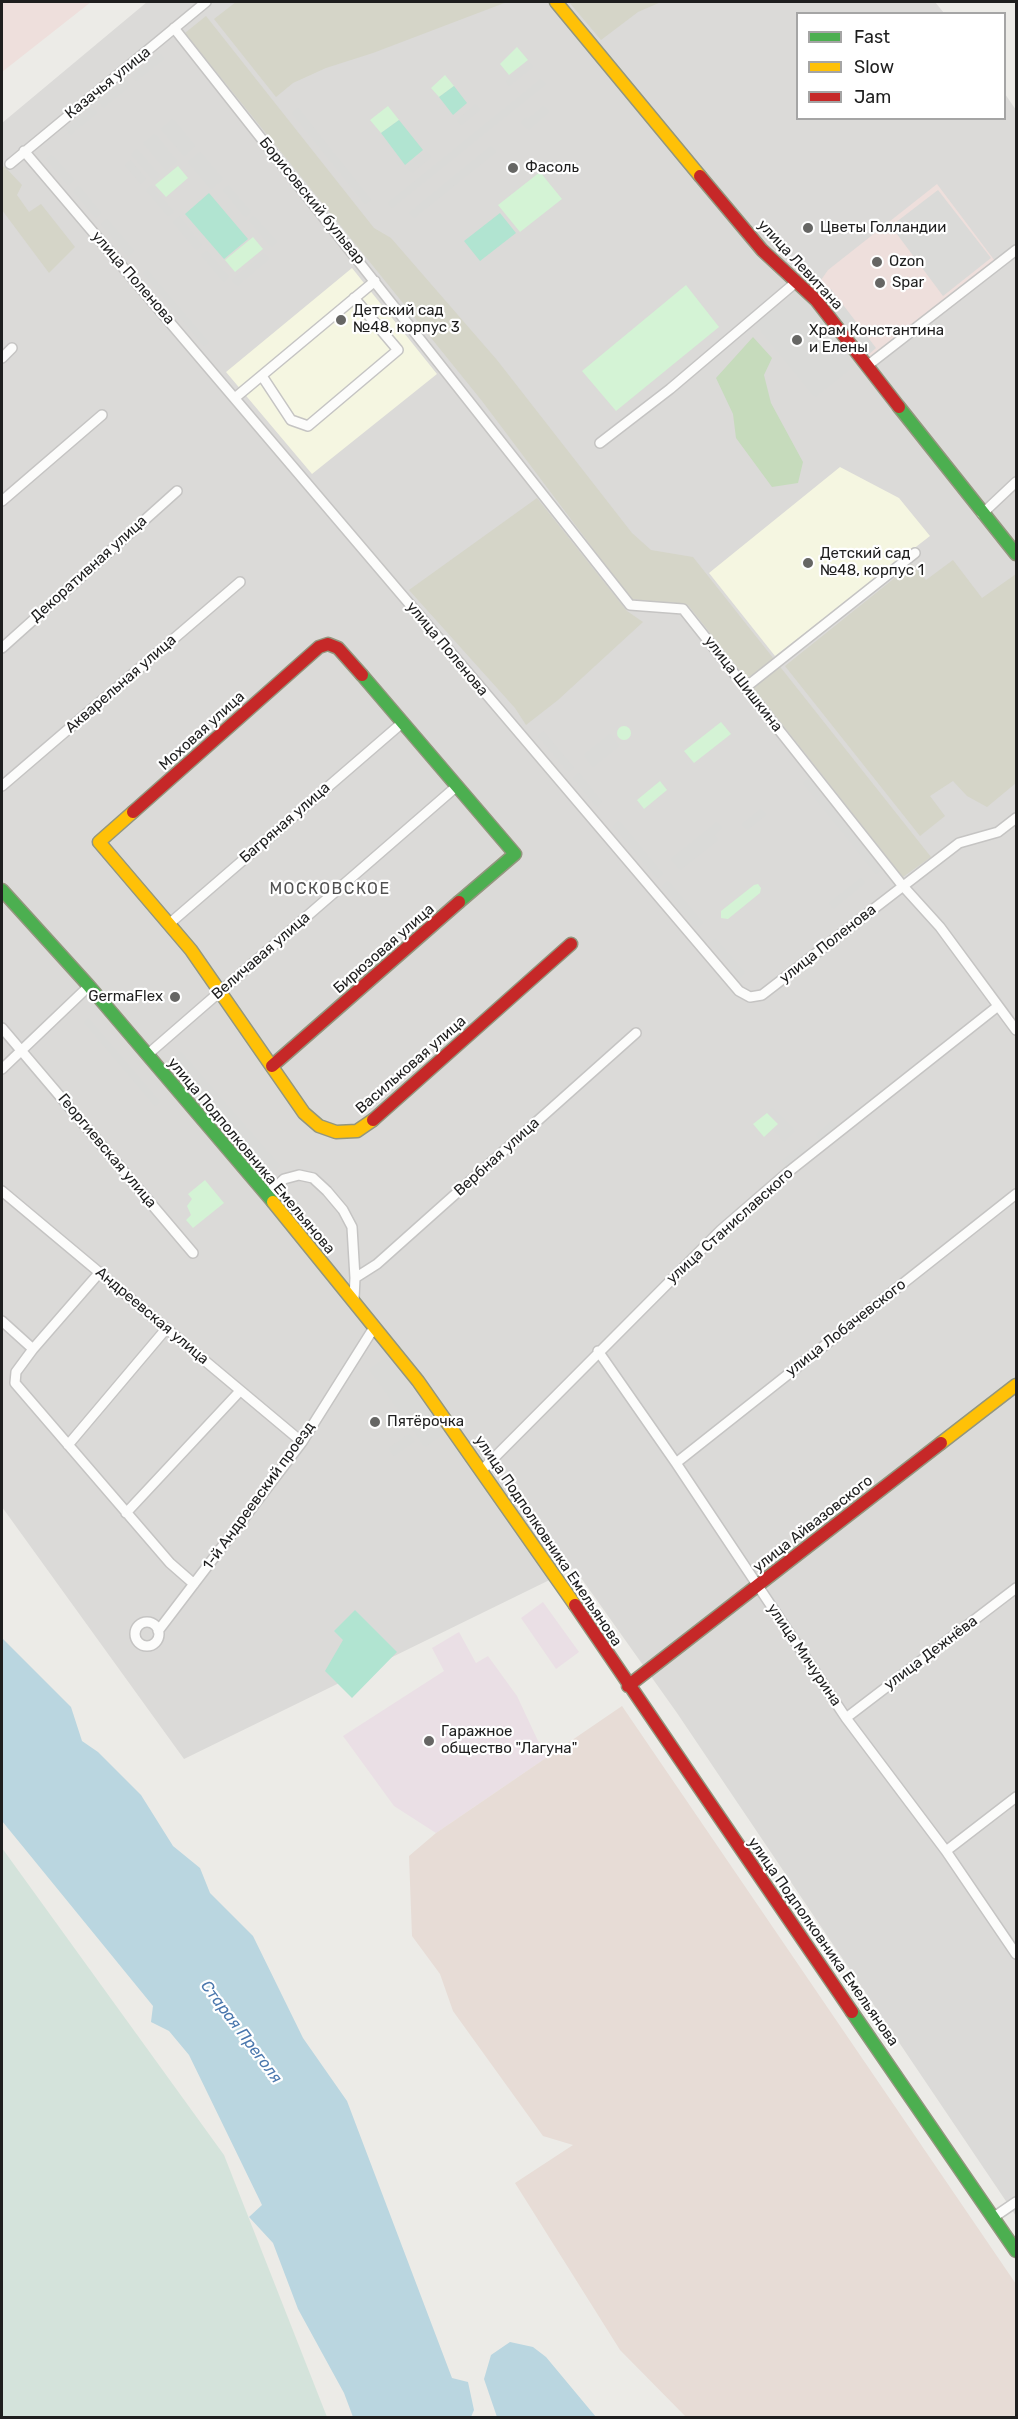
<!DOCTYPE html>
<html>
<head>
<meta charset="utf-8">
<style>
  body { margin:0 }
  #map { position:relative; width:1018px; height:2419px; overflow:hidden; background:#ecebe7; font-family:Rubik,sans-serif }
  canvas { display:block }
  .frame { position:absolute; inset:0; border:3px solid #1e1e1e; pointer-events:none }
  .legend { position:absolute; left:796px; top:12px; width:210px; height:108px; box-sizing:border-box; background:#fff; border:2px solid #a5a5a5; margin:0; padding:8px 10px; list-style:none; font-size:18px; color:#1e1e1e }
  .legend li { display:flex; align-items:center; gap:12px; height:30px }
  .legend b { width:30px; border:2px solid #a5a5a5 }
</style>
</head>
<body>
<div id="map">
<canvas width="1018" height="2419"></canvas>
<div class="frame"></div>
<ul class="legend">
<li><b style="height:8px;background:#4caf50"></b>Fast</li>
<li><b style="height:8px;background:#ffc107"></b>Slow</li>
<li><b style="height:8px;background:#c62828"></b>Jam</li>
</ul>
</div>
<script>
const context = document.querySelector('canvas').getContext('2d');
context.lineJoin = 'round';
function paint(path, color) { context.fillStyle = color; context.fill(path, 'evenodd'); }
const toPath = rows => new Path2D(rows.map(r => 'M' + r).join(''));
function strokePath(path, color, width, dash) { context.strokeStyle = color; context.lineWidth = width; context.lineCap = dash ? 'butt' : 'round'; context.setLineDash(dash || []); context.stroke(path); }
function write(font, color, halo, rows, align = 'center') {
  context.font = font + ' Rubik,sans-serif'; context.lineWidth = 4.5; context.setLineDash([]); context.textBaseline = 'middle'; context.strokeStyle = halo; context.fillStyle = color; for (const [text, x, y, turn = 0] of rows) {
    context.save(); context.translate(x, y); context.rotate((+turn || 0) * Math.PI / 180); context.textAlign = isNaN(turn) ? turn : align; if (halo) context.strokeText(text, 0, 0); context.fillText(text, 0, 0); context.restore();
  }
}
const residential = toPath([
  [147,2,935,2,944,13,798,14,798,118,1004,118,1005,94,1016,110,1016,2216,677,1713,574,1568,184,1759,2,1507,2,123]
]);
const commercial = toPath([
  [2,2,91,2,2,72],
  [937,184,995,261,869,360,814,290,828,270]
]);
const industrial = toPath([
  [543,1602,579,1652,556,1669,521,1618],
  [459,1632,476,1663,488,1656,517,1696,546,1758,436,1833,394,1806,343,1736,444,1671,432,1648]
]);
const education = toPath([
  [352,268,437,374,312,474,226,372],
  [840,467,899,498,930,536,775,656,709,573]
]);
const religious = toPath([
  [160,53,164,59,136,81,132,76],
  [528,61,533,67,509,86,506,81],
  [541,79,546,84,392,208,388,203],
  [126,80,130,86,103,108,99,102],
  [476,104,480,110,461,125,457,120],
  [544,106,549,112,528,130,521,122,526,117,528,119],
  [93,107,97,113,70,135,66,129],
  [298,108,371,200,365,204,292,113],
  [173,119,195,146,184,156,161,129],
  [155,134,177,161,166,170,143,143],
  [491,146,496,152,414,218,409,213],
  [137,149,160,176,154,181,131,154],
  [427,151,431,157,412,173,407,167],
  [200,152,223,179,211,189,188,162],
  [52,155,74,180,68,185,46,159],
  [130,160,146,179,141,184,125,165],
  [151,185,174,212,168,216,146,190],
  [228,185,251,212,245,217,223,190],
  [79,186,101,213,96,218,73,191],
  [938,190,991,258,943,296,891,226],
  [179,216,202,245,196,250,173,222],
  [254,216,277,242,271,247,249,220],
  [107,219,134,251,128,256,101,224],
  [207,251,229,277,224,282,201,255],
  [264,253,269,259,237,286,232,280],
  [147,270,209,343,204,346,143,273],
  [831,289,876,348,867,356,822,296],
  [791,297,802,297,809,301,858,363,815,397,756,325],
  [543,731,574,768,568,772,538,736],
  [610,734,619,746,593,767,584,755],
  [579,773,602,802,597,807,573,778],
  [808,778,882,870,876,874,803,783],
  [761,809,766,815,747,830,742,824],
  [619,821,663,874,657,879,613,826],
  [717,822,722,828,714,835,718,840,680,870,671,859],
  [861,878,865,883,833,909,829,903],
  [668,881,703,923,697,928,662,886],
  [715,938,745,973,739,978,710,943],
  [88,1018,160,1102,155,1106,84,1022],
  [180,1051,280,1166,269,1175,170,1060],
  [773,1108,795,1131,784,1142,774,1130,779,1125,767,1113],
  [832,1121,837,1126,820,1140,816,1135],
  [802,1146,806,1151,787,1167,782,1161],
  [387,1357,443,1434,425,1447,369,1369],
  [409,1434,415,1441,394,1456,389,1448]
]);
const military = toPath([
  [622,1706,1016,2284,1016,2417,686,2417,620,2350,515,2183,573,2145,543,2136,453,2011,440,1974,412,1936,409,1856,436,1833]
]);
const construction = toPath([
  [236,2,507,2,373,53,326,68,293,83,276,97,214,19],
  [569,2,661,2,638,12,601,40],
  [206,16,374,228,391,238,497,360,632,533,651,550,693,557,931,857,903,877,688,605,631,599,482,401,185,33],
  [4,166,22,185,17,195,29,212,41,204,75,247,49,273,2,210,2,168],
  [537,498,627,611,643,622,558,700,526,725,515,708,409,590],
  [953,560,982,598,1016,574,1016,783,987,807,967,796,953,781,930,796,945,816,920,836,785,666,912,564,926,580]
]);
const forest = toPath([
  [753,337,772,358,764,375,771,403,803,462,798,483,772,487,736,438,733,414,716,378]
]);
const wetland = toPath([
  [2,1848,224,2155,327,2417,2,2417]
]);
const park = toPath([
  [517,47,528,60,509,75,500,64],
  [445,75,454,86,439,97,431,88],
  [388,106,399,120,381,133,370,120],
  [178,166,188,178,166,197,155,185],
  [540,172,562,199,520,232,498,205],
  [253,237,263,249,235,272,225,260],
  [686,285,719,327,616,411,582,371],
  [721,722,731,734,694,763,684,751],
  '617 733a7 7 0 1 1 14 0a7 7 0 1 1-14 0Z',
  [660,781,667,790,644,809,637,800],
  [758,884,761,888,760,893,728,919,721,918,721,911,754,885],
  [767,1113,778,1124,764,1137,753,1124],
  [205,1180,224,1203,193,1228,186,1220,191,1215,187,1206,192,1199,188,1194]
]);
const pitch = toPath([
  [454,86,467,103,453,115,439,97],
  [399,120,423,150,405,165,381,133],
  [209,193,248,239,224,259,185,214],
  [500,213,516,233,480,261,464,241],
  [355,1610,397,1652,352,1698,325,1671,343,1640,334,1631]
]);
const water = toPath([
  [2,1638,71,1707,82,1741,98,1752,141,1795,173,1846,200,1868,210,1893,253,1936,303,2038,347,2101,452,2378,468,2382,474,2410,471,2417,353,2417,344,2393,298,2309,273,2243,249,2217,262,2205,189,2055,169,2031,151,2022,153,2006,2,1821],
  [510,2342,533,2347,546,2357,596,2417,497,2417,484,2379,491,2355]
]);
const street = toPath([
  [174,28,630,605,683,609,902,885,940,927,1016,1030],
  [24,151,739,991,750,997,762,995,959,843,998,832,1016,818],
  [10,164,206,2],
  [2,358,12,348],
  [867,366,1016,250],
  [262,376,291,420,308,426,398,350,354,298],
  [236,397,375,281],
  [600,443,670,389,795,283],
  [2,501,102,415],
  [982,514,1016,482],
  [2,648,177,491],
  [746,687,915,553],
  [2,786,240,582],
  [169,924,402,723],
  [2,1028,193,1253],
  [147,1055,457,786],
  [2,1069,89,986],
  [2,1191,302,1442],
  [267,1195,284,1179,299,1175,313,1178,327,1191,343,1210,352,1227,355,1278,354,1299],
  [100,1272,33,1349,16,1372,15,1383,170,1563,194,1584],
  [355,1278,377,1264,636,1033],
  [2,1321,33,1349],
  [598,1351,676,1463,846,1718,946,1851,1016,1954],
  [68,1445,166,1329],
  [676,1463,1016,1194],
  [483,1469,721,1230,787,1173,998,1006],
  [126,1513,240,1391],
  '135 1634a12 12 0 1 1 24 0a12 12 0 1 1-24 0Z',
  [158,1631,302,1442,375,1326],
  [846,1718,1016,1588],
  [946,1851,1016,1797],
  [994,2217,1016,2202]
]);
const fast = toPath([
  [899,407,1016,554],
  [362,675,515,854,459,902],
  [2,890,89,986,273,1202],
  [852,2012,1016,2251]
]);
const slow = toPath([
  [556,2,700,176],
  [133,812,99,842,191,950,304,1113,319,1126,336,1132,357,1131,373,1120],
  [273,1202,418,1381,575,1605],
  [941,1443,1016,1385]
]);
const jam = toPath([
  [700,176,762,250,816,300,899,407],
  [133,812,319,647,328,644,338,648,362,675],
  [272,1066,459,902],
  [373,1120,571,944],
  [575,1605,852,2012],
  [628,1686,941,1443]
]);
const markers = [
  [513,168,6,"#666664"],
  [808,228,6,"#666664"],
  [877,262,6,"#666664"],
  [880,283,6,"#666664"],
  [341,320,6,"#666664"],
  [797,340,6,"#666664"],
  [808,563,6,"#666664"],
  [175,997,6,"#666664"],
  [375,1422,6,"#666664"],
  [429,1741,6,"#666664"]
];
const streetNames = [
  ["Казачья улица",108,83,-39],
  ["Борисовский бульвар",312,201,51],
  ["улица Левитана",800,265,47],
  ["улица Поленова",133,278,49],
  ["Декоративная улица",89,569,-42],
  ["улица Поленова",447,649,50],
  ["Акварельная улица",121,684,-41],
  ["улица Шишкина",743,684,52],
  ["Моховая улица",202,731,-42],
  ["Багряная улица",285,823,-41],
  ["улица Поленова",828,944,-38],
  ["Бирюзовая улица",384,949,-41],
  ["Величавая улица",261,956,-41],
  ["Васильковая улица",411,1065,-41],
  ["Георгиевская улица",107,1151,50],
  ["улица Подполковника Емельянова",251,1156,50],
  ["Вербная улица",497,1157,-42],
  ["улица Станиславского",730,1226,-42],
  ["Андреевская улица",152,1316,40],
  ["улица Лобачевского",846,1328,-38],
  ["1-й Андреевский проезд",259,1496,-54],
  ["улица Айвазовского",813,1524,-38],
  ["улица Подполковника Емельянова",548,1541,56],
  ["улица Дежнёва",931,1653,-37],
  ["улица Мичурина",804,1655,56],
  ["улица Подполковника Емельянова",823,1942,55]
];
const poiNames = [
  ["Фасоль",525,168],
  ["Цветы Голландии",820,228],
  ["Ozon",889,262],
  ["Spar",892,283],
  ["Детский сад",353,311],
  ["№48, корпус 3",353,328],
  ["Храм Константина",809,331],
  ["и Елены",809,348],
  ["Детский сад",820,554],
  ["№48, корпус 1",820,571],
  ["GermaFlex",163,997,"right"],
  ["Пятёрочка",387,1422],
  ["Гаражное",441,1732],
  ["общество \"Лагуна\"",441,1749]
];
const neighbourhoodNames = [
  ["МОСКОВСКОЕ",330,889]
];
const waterNames = [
  ["Старая Преголя",241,2032,53]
];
paint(residential, '#dbdad8');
paint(commercial, '#eedfdc');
paint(industrial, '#eadfe5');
paint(education, '#f5f6e1');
paint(religious, '#dadad8');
paint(military, '#e7dcd6');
paint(construction, '#d5d5c8');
paint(forest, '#c6dbbc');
paint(wetland, '#d4e3db');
paint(park, '#d4f3d5');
paint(pitch, '#b1e4d1');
paint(water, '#bad6e0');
strokePath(street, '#c5c4c3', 12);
strokePath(fast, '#93967e', 15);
strokePath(slow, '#93967e', 15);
strokePath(jam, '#93967e', 15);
strokePath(street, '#fcfcfb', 9);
strokePath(fast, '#4caf50', 12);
strokePath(slow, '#ffc107', 12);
strokePath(jam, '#c62828', 12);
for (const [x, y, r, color] of markers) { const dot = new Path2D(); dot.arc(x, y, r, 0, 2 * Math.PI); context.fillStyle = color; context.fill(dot); strokePath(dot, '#fff', 2); }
write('15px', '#1e1e1e', '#fff', streetNames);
write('15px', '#1e1e1e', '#fff', poiNames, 'left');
context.letterSpacing = '1.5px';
write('16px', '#515151', '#fff', neighbourhoodNames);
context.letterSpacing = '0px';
write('italic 16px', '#4a77ad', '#fff', waterNames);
</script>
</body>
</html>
